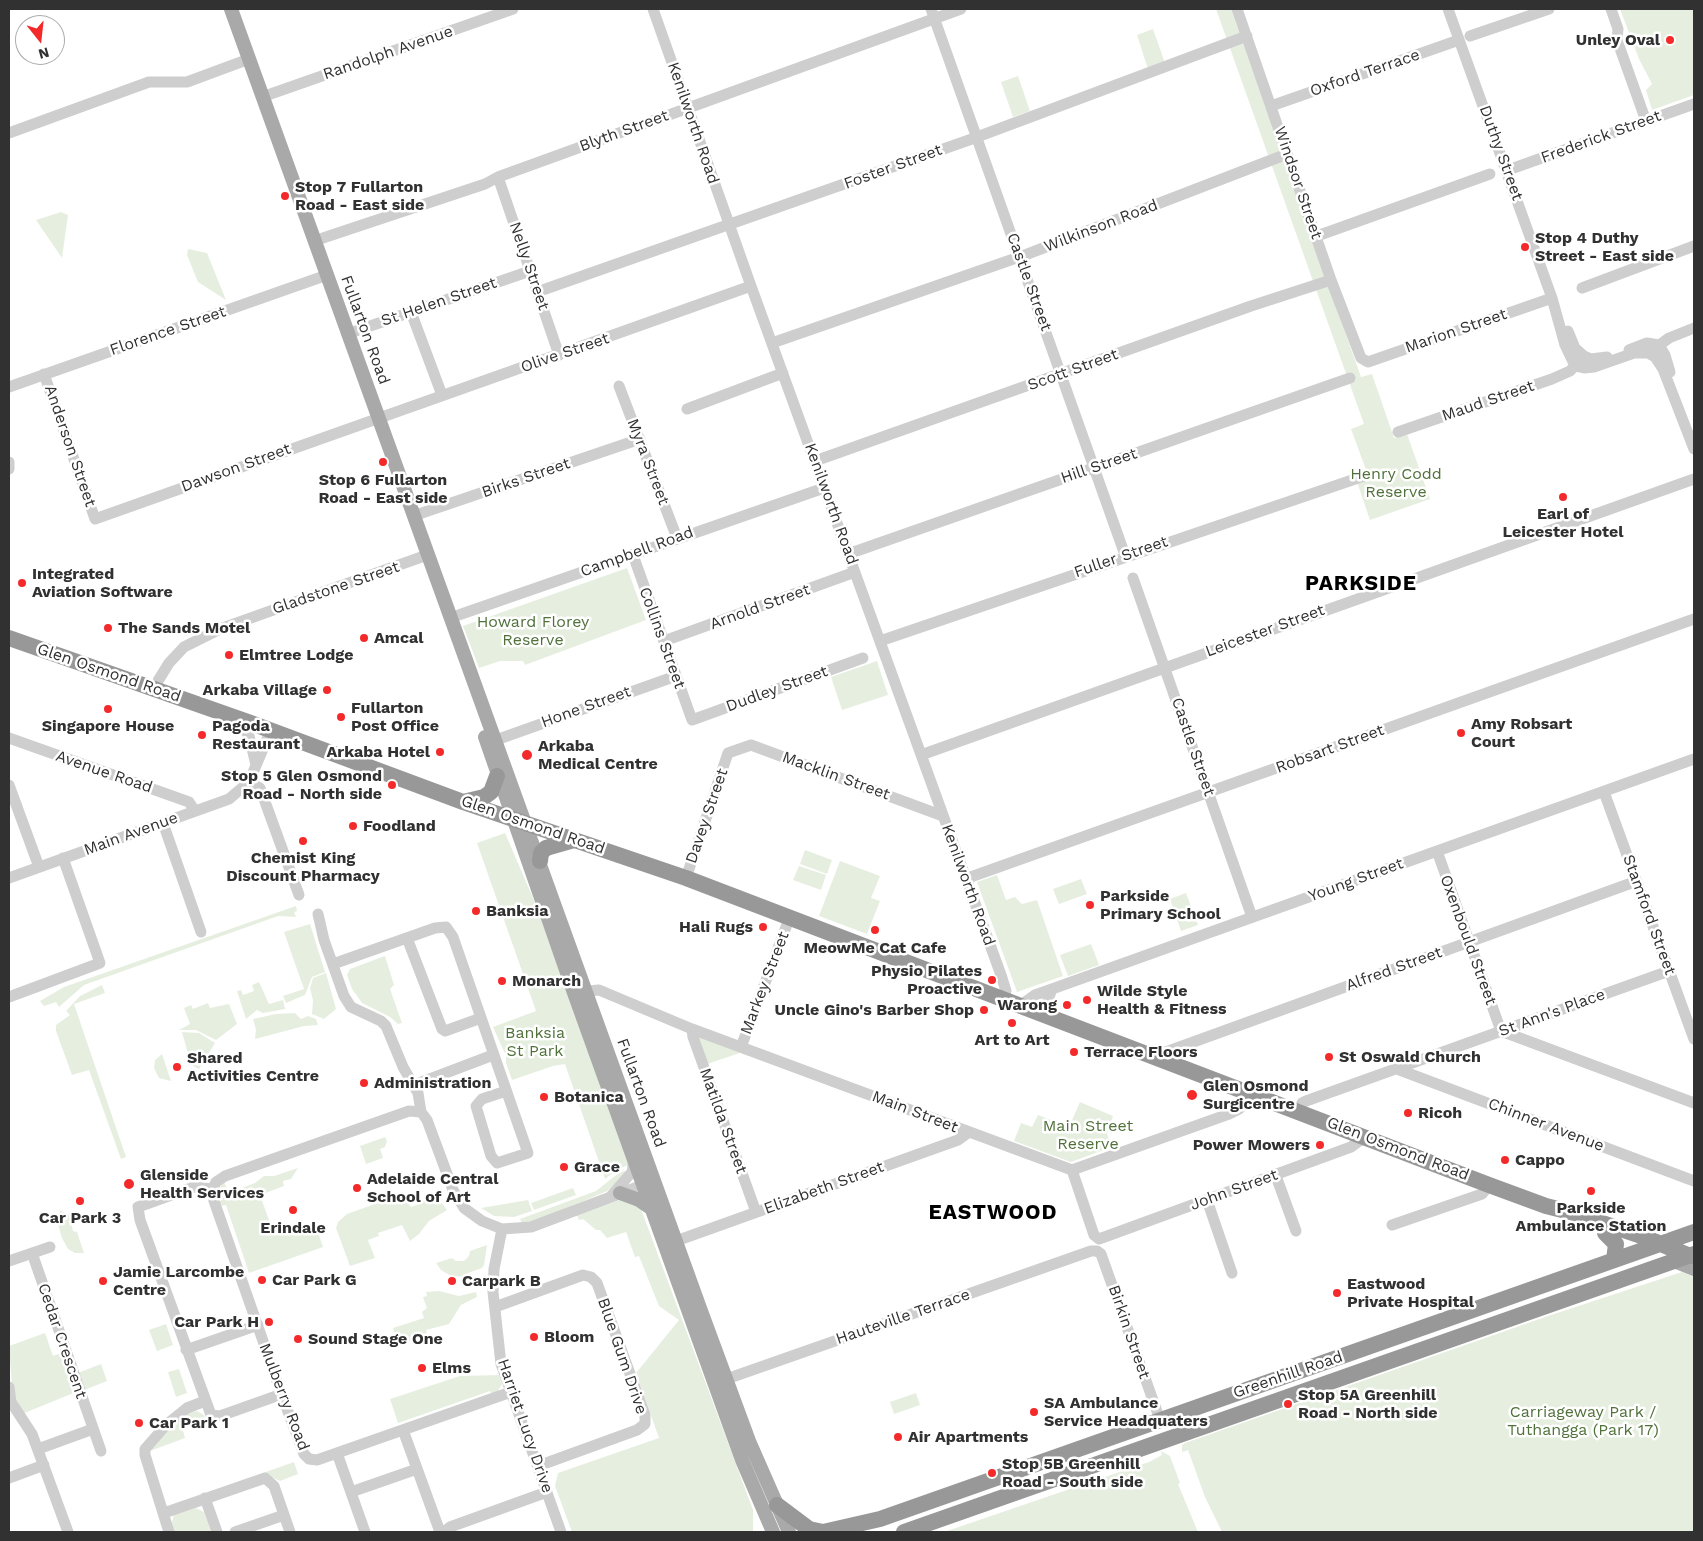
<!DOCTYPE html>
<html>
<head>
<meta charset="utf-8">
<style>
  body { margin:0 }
  #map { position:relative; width:1703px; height:1541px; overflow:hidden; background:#fff; font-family:"Work Sans",sans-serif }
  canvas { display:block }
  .frame { position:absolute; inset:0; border:10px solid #313131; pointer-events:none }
  .north { position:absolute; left:15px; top:15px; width:50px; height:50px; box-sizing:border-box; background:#fff; border:1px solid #adadad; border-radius:50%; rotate:164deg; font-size:14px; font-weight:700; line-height:20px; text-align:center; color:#313131 }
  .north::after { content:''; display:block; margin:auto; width:18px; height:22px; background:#f3292a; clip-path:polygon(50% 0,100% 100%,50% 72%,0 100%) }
</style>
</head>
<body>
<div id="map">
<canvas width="1703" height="1541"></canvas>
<div class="frame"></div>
<div class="north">N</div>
</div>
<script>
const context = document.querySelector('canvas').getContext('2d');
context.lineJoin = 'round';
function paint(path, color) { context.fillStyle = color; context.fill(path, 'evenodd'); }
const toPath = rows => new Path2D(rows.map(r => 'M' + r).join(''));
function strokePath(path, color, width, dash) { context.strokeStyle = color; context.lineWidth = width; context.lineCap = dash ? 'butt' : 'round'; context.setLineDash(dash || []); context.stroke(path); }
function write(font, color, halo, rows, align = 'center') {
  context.font = font + ' "Work Sans",sans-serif'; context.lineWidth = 5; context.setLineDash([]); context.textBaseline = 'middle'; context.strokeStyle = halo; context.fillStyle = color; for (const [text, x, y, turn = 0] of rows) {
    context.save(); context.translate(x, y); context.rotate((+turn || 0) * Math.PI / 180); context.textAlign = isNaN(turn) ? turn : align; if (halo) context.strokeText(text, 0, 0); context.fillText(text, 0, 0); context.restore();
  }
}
const green = toPath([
  [1216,9,1231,9,1361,377,1372,374,1394,438,1407,434,1430,499,1370,520,1357,482,1369,478,1351,429,1364,424],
  [1620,9,1694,9,1694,95,1652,110,1646,90,1652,84,1639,59],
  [1153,29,1165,63,1148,69,1137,35],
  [1018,76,1030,111,1013,117,1001,82],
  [61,212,68,215,62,258,36,220],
  [188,249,207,253,226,300,198,282,187,255],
  [627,568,646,620,525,665,523,661,500,661,479,668,463,626],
  [877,661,888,695,842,710,831,677],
  [505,833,533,898,631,1164,618,1169,605,1179,565,1064,553,1066,512,1080,506,1063,506,1056,493,1027,536,1011,477,843],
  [805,850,832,860,827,874,800,864],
  [840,861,880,876,871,898,880,901,867,934,819,916],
  [799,866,826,875,821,890,793,880],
  [997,875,1006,900,1015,897,1022,904,1037,900,1063,976,1017,992,977,882],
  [1081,879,1087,894,1059,904,1053,889],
  [1186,893,1198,925,1181,931,1170,899],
  [296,906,297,911,294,912,296,917,278,916,84,985,59,1007,56,1002,44,1006,40,1001,64,987],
  [310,924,325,972,312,977,305,995,286,1003,283,996,304,989,284,932],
  [1091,944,1099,965,1068,976,1060,955],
  [385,956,394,985,390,989,402,1023,398,1024,390,1017,362,1003,352,989,347,975,350,969],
  [326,973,336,1009,324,1019,312,1014,313,1000,310,988,313,978],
  [259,982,269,1004,283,1000,285,1009,263,1013,257,1010,246,1019,237,991,241,990,243,995,254,991,252,985],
  [102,985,105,993,74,1004,126,1157,121,1159,89,1070,72,1075,56,1031,56,1025,70,1015,66,1011,80,996],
  [208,1003,210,1008,229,1004,237,1024,216,1040,196,1030,179,1030,190,1024,184,1008,191,1005,193,1009],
  [295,1013,301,1019,308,1016,316,1019,318,1025,304,1026,255,1039,256,1030,253,1019,276,1014],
  [182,1032,199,1033,215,1043,199,1069,191,1065],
  [696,1033,743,1052,707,1064],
  [162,1054,171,1081,159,1078,154,1068,155,1060],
  [1080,1102,1113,1116,1107,1134,1112,1147,1071,1162,1014,1141,1021,1123,1032,1127,1038,1115,1069,1127],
  [385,1137,387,1141,385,1147,380,1149,383,1158,366,1164,360,1146],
  [298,1168,291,1179,283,1181,284,1186,260,1195,274,1234,308,1223,316,1226,323,1247,249,1273,226,1205,219,1206,218,1195,221,1185,224,1182,227,1188,236,1190,255,1183,264,1176,274,1176],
  [625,1171,629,1173,607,1191,556,1213,522,1224,520,1219,596,1191,620,1172],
  [573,1188,576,1195,534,1210,531,1203],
  [400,1195,411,1207,437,1197,447,1210,429,1221,419,1234,410,1241,402,1225,378,1233,379,1236,368,1240,375,1258,350,1266,336,1228,338,1222,347,1214],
  [528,1200,532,1211,514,1217,494,1216,481,1208],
  [620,1200,638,1201,753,1510,753,1532,572,1532,555,1486,558,1473,659,1438,636,1373,679,1320,659,1306,639,1256,635,1257,626,1232,607,1238,600,1230,596,1230,583,1219,579,1220,577,1215],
  [60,1210,69,1215,73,1231,77,1232,84,1253,75,1253,68,1249,62,1238,58,1224],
  [487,1245,484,1265,482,1268,468,1273,469,1277,451,1276,441,1270,436,1263,452,1258,456,1261,464,1261,469,1256,470,1251],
  [1682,1272,1694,1277,1694,1532,1222,1532,1205,1497,1188,1450,1182,1452,1182,1445,1185,1443,1548,1316],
  [439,1291,459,1296,476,1292,477,1297,461,1305,449,1324,426,1330,427,1335,399,1345,393,1328,424,1318,422,1312,427,1308,423,1297,427,1296,426,1292],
  [166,1324,173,1345,157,1351,149,1330],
  [45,1333,53,1356,61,1353,76,1392,22,1414,13,1400,9,1346],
  [101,1364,107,1381,84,1390,78,1373],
  [179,1369,187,1393,176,1397,168,1372],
  [499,1375,502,1384,498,1391,491,1394,490,1391,398,1423,390,1399,460,1376],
  [916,1393,920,1405,894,1414,890,1402],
  [197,1411,204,1415,205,1419,182,1427,185,1438,150,1451,163,1434,190,1412],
  [1161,1451,1170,1456,1180,1483,1178,1484,1198,1532,944,1532,1149,1462,1162,1455],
  [294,1462,298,1474,280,1481,263,1473],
  [196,1508,204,1512,211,1532,174,1532,172,1522,174,1515]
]);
const minor = toPath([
  [653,9,751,286,1001,975,1006,991,1003,998],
  [931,9,1125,555],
  [1237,9,1331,280,1361,358,1368,362,1552,298],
  [1448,9,1552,298,1565,345,1575,366],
  [1611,9,1618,29,1617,40,1646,121],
  [1470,36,1549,9],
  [262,97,513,9],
  [1271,106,1459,40],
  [9,133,149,82,187,82,249,59],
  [1508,170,1694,104],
  [498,177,559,355],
  [1317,236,1490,174],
  [314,241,485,184,498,177,961,9],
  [1582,288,1694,246],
  [537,292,969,140,1247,36],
  [411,312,442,395],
  [1568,331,1575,348,1584,356,1591,359,1607,357],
  [347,334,530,271],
  [772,343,1025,255,1287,154],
  [1659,345,1665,355,1670,372],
  [1654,349,1669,338,1694,328],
  [1629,350,1647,343,1659,345],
  [1575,366,1584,368,1594,367,1634,353,1648,353,1655,357,1663,369,1694,449],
  [44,374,95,519,751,286],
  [619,386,677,538],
  [9,387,327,275],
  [687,409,783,373],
  [1398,432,1552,379,1570,371,1584,356],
  [815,461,1251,306,1331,280],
  [9,462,9,469],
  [413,516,640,439],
  [848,554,1350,378],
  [633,555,692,720,863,658],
  [1133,578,1252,917],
  [450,618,824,488],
  [664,641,855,572],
  [880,641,1364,476],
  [153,689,169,663,184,647,220,629,427,555],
  [237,718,249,736,256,765],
  [9,738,189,802,195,811],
  [496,740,676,676],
  [921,755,1694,479],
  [249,782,271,730],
  [9,785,39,867],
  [1604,792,1694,1039],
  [163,823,201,932],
  [1437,851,1501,1031,1694,1103],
  [9,878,229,799,249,782,260,788,299,895],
  [686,878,728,753,751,745,943,816],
  [965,879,1694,619],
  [318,914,324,940,344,996,351,1007,381,1021,386,1026,403,1067,418,1093,421,1112],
  [407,938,442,1029,445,1031,481,1018],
  [333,964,435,928,446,927,453,937,528,1153,497,1163,491,1156,476,1106,482,1099,506,1091],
  [1052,989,1047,1003,1054,1018],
  [578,992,599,990,692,1029,1072,1170,1229,1114,1239,1109,1247,1101,1251,1093],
  [9,997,100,963,63,858],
  [1021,1005,1035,995,1052,989,1694,759],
  [692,1029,693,1037,756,1212],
  [741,1047,789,919],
  [1152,1057,1637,881],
  [1397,1069,1694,1181],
  [414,1085,493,1055],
  [1298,1111,1302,1103,1306,1101,1669,971],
  [1072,1170,1094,1235,1099,1239,1351,1147,1366,1136],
  [1276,1176,1296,1231],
  [213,1189,214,1201,284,1401,304,1454,309,1459,317,1460,511,1392],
  [611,1196,632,1172,634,1159],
  [1207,1200,1232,1273],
  [1392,1225,1482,1194,1489,1185],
  [502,1229,494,1269,493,1292,501,1364,561,1532],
  [676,1241,958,1140,969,1132],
  [32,1253,101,1451],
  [9,1261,50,1247],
  [495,1307,583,1275,591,1277,597,1283,645,1415,645,1424,637,1430,538,1466],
  [186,1350,258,1325],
  [718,1382,1091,1251,1097,1251,1101,1254,1160,1420],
  [9,1387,11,1402,32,1434,68,1532],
  [282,1394,220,1416,211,1415,140,1220,138,1207,194,1187,213,1189,216,1182,225,1176,409,1111,421,1112,427,1120,453,1190,464,1208,482,1221,502,1229,531,1227,651,1182],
  [403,1430,440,1532],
  [38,1449,93,1429],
  [337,1453,365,1532],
  [9,1478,44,1465],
  [351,1492,417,1469],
  [205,1498,217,1532],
  [164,1513,265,1478,274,1486,290,1532],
  [169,1532,145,1455,145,1449,166,1425,187,1408,205,1401],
  [235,1532,284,1515],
  [444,1532,450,1527,547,1492]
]);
const major = toPath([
  [231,9,701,1311,749,1441,789,1532],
  [485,737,574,993,742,1460,773,1532],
  [620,1193,639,1200,652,1209],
  [1674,1261,1694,1269]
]);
const highway = toPath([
  [9,638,251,723,463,802,686,878,1489,1185,1546,1206,1570,1212,1644,1237,1690,1256],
  [463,802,484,797,491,792,497,776],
  [540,861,541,853,546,848,574,840],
  [1605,1233,1616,1244,1614,1260],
  [777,1505,809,1529,823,1532],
  [823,1532,880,1519,1694,1232],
  [904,1532,1694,1254]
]);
const markers = [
  [1670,40,5,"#f3292a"],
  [285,196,5,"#f3292a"],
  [1525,247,5,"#f3292a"],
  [383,462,5,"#f3292a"],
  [1563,497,5,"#f3292a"],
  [22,583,5,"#f3292a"],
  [108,628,5,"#f3292a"],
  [364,638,5,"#f3292a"],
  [229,655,5,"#f3292a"],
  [327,690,5,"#f3292a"],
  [108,709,5,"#f3292a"],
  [341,717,5,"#f3292a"],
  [1461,733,5,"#f3292a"],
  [202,735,5,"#f3292a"],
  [440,752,5,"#f3292a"],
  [527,755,6,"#f3292a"],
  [392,785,5,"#f3292a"],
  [353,826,5,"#f3292a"],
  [303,841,5,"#f3292a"],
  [1090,905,5,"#f3292a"],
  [476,911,5,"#f3292a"],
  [763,927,5,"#f3292a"],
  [875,930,5,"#f3292a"],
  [992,980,5,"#f3292a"],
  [502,981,5,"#f3292a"],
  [1087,1000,5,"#f3292a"],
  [1067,1005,5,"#f3292a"],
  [984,1010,5,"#f3292a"],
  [1012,1023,5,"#f3292a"],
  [1074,1052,5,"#f3292a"],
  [1329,1057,5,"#f3292a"],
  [177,1067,5,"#f3292a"],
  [364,1083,5,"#f3292a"],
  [1192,1095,6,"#f3292a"],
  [544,1097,5,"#f3292a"],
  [1408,1113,5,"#f3292a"],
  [1320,1145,5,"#f3292a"],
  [1505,1160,5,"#f3292a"],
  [564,1167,5,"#f3292a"],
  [129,1184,6,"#f3292a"],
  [357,1188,5,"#f3292a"],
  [1591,1191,5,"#f3292a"],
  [80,1201,5,"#f3292a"],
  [293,1210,5,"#f3292a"],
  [262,1280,5,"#f3292a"],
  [103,1281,5,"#f3292a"],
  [452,1281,5,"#f3292a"],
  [1337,1293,5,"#f3292a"],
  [269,1322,5,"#f3292a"],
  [534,1337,5,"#f3292a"],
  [298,1339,5,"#f3292a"],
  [422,1368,5,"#f3292a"],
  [1288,1404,5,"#f3292a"],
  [1034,1412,5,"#f3292a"],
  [139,1423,5,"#f3292a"],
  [898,1437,5,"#f3292a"],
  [992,1473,5,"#f3292a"]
];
const poiNames = [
  ["Unley Oval",1660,40,"right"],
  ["Stop 7 Fullarton",295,187],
  ["Road - East side",295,205],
  ["Stop 4 Duthy",1535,238],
  ["Street - East side",1535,256],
  ["Stop 6 Fullarton",383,480,"center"],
  ["Road - East side",383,498,"center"],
  ["Earl of",1563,514,"center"],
  ["Leicester Hotel",1563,532,"center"],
  ["Integrated",32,574],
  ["Aviation Software",32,592],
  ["The Sands Motel",118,628],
  ["Amcal",374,638],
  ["Elmtree Lodge",239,655],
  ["Arkaba Village",317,690,"right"],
  ["Fullarton",351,708],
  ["Post Office",351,726],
  ["Amy Robsart",1471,724],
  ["Court",1471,742],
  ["Singapore House",108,726,"center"],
  ["Pagoda",212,726],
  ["Restaurant",212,744],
  ["Arkaba",538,746],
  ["Medical Centre",538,764],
  ["Arkaba Hotel",430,752,"right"],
  ["Stop 5 Glen Osmond",382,776,"right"],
  ["Road - North side",382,794,"right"],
  ["Foodland",363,826],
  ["Chemist King",303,858,"center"],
  ["Discount Pharmacy",303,876,"center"],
  ["Parkside",1100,896],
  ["Primary School",1100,914],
  ["Banksia",486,911],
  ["Hali Rugs",753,927,"right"],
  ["MeowMe Cat Cafe",875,948,"center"],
  ["Physio Pilates",982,971,"right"],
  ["Proactive",982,989,"right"],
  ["Monarch",512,981],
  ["Wilde Style",1097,991],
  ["Health & Fitness",1097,1009],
  ["Warong",1057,1005,"right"],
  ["Uncle Gino's Barber Shop",974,1010,"right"],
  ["Art to Art",1012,1040,"center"],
  ["Terrace Floors",1084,1052],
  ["St Oswald Church",1339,1057],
  ["Shared",187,1058],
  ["Activities Centre",187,1076],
  ["Administration",374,1083],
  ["Glen Osmond",1203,1086],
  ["Surgicentre",1203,1104],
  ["Botanica",554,1097],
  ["Ricoh",1418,1113],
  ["Power Mowers",1310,1145,"right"],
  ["Cappo",1515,1160],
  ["Grace",574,1167],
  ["Glenside",140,1175],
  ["Health Services",140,1193],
  ["Adelaide Central",367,1179],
  ["School of Art",367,1197],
  ["Parkside",1591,1208,"center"],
  ["Ambulance Station",1591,1226,"center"],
  ["Car Park 3",80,1218,"center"],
  ["Erindale",293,1228,"center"],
  ["Jamie Larcombe",113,1272],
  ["Centre",113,1290],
  ["Car Park G",272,1280],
  ["Carpark B",462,1281],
  ["Eastwood",1347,1284],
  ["Private Hospital",1347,1302],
  ["Car Park H",259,1322,"right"],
  ["Bloom",544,1337],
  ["Sound Stage One",308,1339],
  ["Elms",432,1368],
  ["Stop 5A Greenhill",1298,1395],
  ["Road - North side",1298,1413],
  ["SA Ambulance",1044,1403],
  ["Service Headquaters",1044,1421],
  ["Car Park 1",149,1423],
  ["Air Apartments",908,1437],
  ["Stop 5B Greenhill",1002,1464],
  ["Road - South side",1002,1482]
];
const streetNames = [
  ["Randolph Avenue",388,53,-19],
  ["Oxford Terrace",1365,73,-19],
  ["Kenilworth Road",693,123,71],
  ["Blyth Street",624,131,-20],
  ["Frederick Street",1601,137,-20],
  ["Duthy Street",1501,153,70],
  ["Foster Street",893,167,-20],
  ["Windsor Street",1298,183,71],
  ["Wilkinson Road",1101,226,-21],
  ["Nelly Street",529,266,71],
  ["Castle Street",1029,282,70],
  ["St Helen Street",439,302,-19],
  ["Fullarton Road",365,330,70],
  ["Florence Street",168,331,-19],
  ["Marion Street",1456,331,-19],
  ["Olive Street",565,353,-19],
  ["Scott Street",1073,370,-20],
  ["Maud Street",1488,401,-19],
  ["Anderson Street",70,446,71],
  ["Myra Street",648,462,69],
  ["Hill Street",1099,466,-19],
  ["Dawson Street",236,468,-20],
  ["Birks Street",526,478,-19],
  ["Kenilworth Road",831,504,70],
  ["Campbell Road",637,552,-20],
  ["Fuller Street",1121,557,-19],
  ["Gladstone Street",336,588,-19],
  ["Arnold Street",760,607,-20],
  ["Leicester Street",1265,631,-20],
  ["Collins Street",662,638,70],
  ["Glen Osmond Road",109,673,19],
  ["Dudley Street",777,689,-20],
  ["Hone Street",586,707,-20],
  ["Castle Street",1193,747,71],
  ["Robsart Street",1330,749,-20],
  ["Avenue Road",104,772,19],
  ["Macklin Street",836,776,20],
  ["Davey Street",707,816,-71],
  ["Glen Osmond Road",533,825,19],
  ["Main Avenue",131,834,-20],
  ["Young Street",1356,880,-20],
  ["Kenilworth Road",968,885,70],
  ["Stamford Street",1649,915,70],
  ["Oxenbould Street",1468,940,70],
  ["Alfred Street",1394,969,-20],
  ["Markey Street",765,983,-69],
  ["St Ann's Place",1552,1013,-20],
  ["Fullarton Road",641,1093,70],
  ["Main Street",915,1112,21],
  ["Matilda Street",723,1121,70],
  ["Chinner Avenue",1546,1125,21],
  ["Glen Osmond Road",1398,1149,21],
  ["Elizabeth Street",824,1188,-20],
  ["John Street",1234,1190,-20],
  ["Hauteville Terrace",903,1317,-19],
  ["Birkin Street",1129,1332,71],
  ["Cedar Crescent",62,1341,71],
  ["Blue Gum Drive",622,1356,71],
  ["Greenhill Road",1288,1375,-19],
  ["Mulberry Road",284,1397,69],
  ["Harriet Lucy Drive",525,1426,71]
];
const parkNames = [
  ["Henry Codd",1396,474],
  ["Reserve",1396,492],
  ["Howard Florey",533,622],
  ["Reserve",533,640],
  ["Banksia",535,1033],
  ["St Park",535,1051],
  ["Main Street",1088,1126],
  ["Reserve",1088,1144],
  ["Carriageway Park /",1583,1412],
  ["Tuthangga (Park 17)",1583,1430]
];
const districtNames = [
  ["PARKSIDE",1361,584],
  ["EASTWOOD",993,1213]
];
paint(green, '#e6efdf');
strokePath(minor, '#cecece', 11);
strokePath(major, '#a9a9a9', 14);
strokePath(highway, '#989898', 16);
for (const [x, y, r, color] of markers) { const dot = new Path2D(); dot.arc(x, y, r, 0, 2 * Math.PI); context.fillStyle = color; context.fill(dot); strokePath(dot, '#fff', 2); }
write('bold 16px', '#313131', '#fff', poiNames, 'left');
write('16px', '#313131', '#fff', streetNames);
write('16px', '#50713a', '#fff', parkNames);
context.letterSpacing = '1px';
write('bold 21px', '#000', '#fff', districtNames);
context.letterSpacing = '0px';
</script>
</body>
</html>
